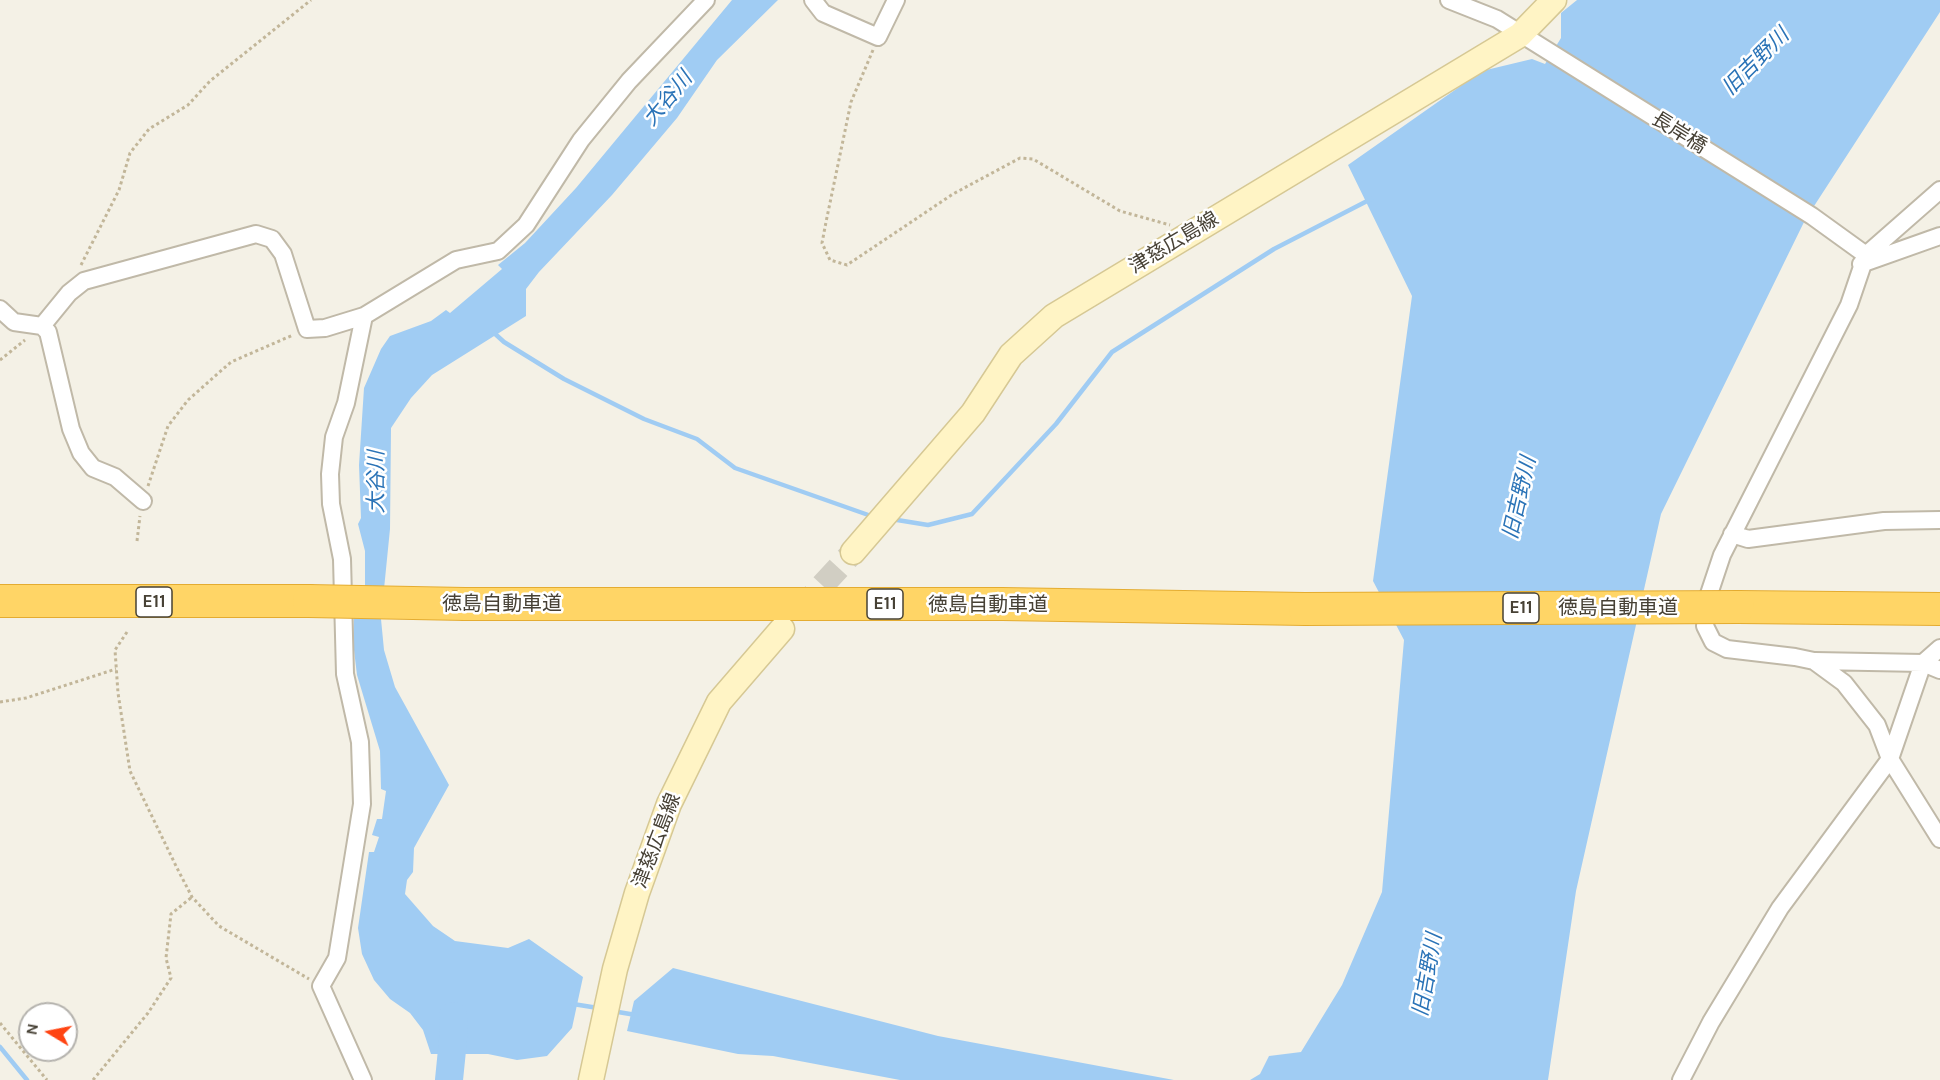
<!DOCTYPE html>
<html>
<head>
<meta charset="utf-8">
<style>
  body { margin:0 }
  #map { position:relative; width:1940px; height:1080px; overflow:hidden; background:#f4f1e6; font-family:Karla,sans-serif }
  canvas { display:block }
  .north { position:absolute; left:18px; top:1002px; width:60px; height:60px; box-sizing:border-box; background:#fff; border:2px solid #b5b3ae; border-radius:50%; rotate:280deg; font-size:16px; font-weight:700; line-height:24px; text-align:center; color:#474135 }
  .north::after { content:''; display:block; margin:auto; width:21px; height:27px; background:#ff4412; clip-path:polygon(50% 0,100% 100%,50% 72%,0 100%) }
</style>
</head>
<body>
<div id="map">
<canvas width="1940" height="1080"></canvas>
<div class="north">N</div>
</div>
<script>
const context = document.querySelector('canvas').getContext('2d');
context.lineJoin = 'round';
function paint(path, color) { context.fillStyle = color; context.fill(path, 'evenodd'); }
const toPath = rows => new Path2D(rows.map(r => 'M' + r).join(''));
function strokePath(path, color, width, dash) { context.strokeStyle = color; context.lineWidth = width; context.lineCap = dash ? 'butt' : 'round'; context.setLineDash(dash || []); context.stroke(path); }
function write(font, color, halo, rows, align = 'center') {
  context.font = font + ' Karla,"Noto Sans JP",sans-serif'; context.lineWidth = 5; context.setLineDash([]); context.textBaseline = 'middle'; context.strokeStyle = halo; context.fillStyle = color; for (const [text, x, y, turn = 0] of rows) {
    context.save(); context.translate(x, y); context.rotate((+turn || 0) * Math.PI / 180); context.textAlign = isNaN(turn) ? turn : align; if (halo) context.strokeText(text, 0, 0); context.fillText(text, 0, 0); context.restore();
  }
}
const water = toPath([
  [732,0,778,0,717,60,677,118,612,195,539,272,526,289,526,316,432,375,411,398,391,428,390,529,381,619,384,650,395,687,449,785,414,848,413,872,407,880,405,894,433,926,455,941,508,948,529,939,583,977,572,1028,547,1056,517,1060,488,1054,431,1054,423,1030,410,1013,390,999,374,980,362,954,358,928,369,852,374,852,379,837,372,835,377,819,382,819,386,791,381,789,380,751,357,675,353,642,354,616,361,616,365,585,365,551,358,524,361,518,359,465,364,388,381,349,390,336,431,321,446,310,450,313,502,269,498,265,525,243,576,188],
  [1577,0,1940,0,1940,12,1805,220,1661,514,1576,891,1548,1080,1250,1080,1260,1074,1269,1056,1301,1052,1342,985,1382,892,1404,640,1373,581,1412,296,1348,165,1482,71,1532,59,1545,64,1561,38,1561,13],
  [673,968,938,1036,1174,1080,900,1080,773,1056,738,1054,627,1031,634,1001]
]);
const stream = toPath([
  [493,332,504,342,564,379,644,419,697,439,735,468,874,517],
  [891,519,928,525,972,514,1056,424,1112,352,1274,249,1371,199],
  [573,1004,598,1008],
  [612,1011,636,1015],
  [0,1047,27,1080]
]);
const river = toPath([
  [449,1080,454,1030,453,1016]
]);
const secondaryTunnel = toPath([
  [798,612,853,552]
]);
const path = toPath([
  [873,50,851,102,826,222,822,243,830,260,847,265,953,194,1020,158,1033,159,1120,211,1170,225],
  [81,265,119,190,130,153,149,129,188,105,210,81,311,0],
  [0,360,25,340],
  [148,486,168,426,188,400,231,362,293,335],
  [137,541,140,516],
  [127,632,115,650,118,693,130,771,177,868,192,897,219,926,309,979],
  [0,702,26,698,116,669],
  [0,1023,47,1080],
  [93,1080,148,1013,171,978,166,958,171,914,192,897]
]);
const street = toPath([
  [813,0,823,13,878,37,896,0],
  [1449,0,1497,19,1812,216,1866,255,1849,305,1722,555,1709,594,1705,626,1713,642,1727,649,1795,657,1814,661,1844,683,1877,725,1890,759,1940,839],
  [1866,255,1940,190],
  [1861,264,1940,236],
  [0,309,14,322,42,326,48,332,71,429,81,453,93,468,115,477,143,501],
  [42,326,69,293,84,281,256,234,272,239,283,254,307,329,325,328,364,316,456,260,498,251,526,225,581,140,629,81,706,0],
  [1732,534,1748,539,1884,521,1940,520],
  [1815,661,1923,663,1940,670],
  [363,1080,321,986,337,958,362,804,360,742,345,674,342,559,331,504,330,474,334,437,346,403,364,316],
  [1681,1080,1711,1022,1780,908,1890,759,1923,663,1940,648]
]);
const secondary = toPath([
  [853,552,973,413,1011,355,1054,316,1520,35,1554,0],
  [591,1080,615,969,637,893,669,804,719,702,782,629]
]);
const highway = toPath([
  [0,601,309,601],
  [465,604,1002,604,1305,609],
  [1738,607,1940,609]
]);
const highwayBridge = toPath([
  [309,601,465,604],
  [1305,609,1738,607]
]);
const shields = [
  [154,602,36],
  [885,604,36],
  [1521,608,36]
];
const shieldNames = [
  ["E11",154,602],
  ["E11",885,604],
  ["E11",1521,608]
];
const streetNames = [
  ["長岸橋",1679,133,32],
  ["津慈広島線",1174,243,-31],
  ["徳島自動車道",502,604],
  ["徳島自動車道",988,605],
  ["徳島自動車道",1618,608],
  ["津慈広島線",657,841,-69]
];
const waterNames = [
  ["旧吉野川",1756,62,-45],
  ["大谷川",668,99,-50],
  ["大谷川",377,482,-90],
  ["旧吉野川",1520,498,-77],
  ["旧吉野川",1428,975,-80]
];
paint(water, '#a0ccf3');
strokePath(stream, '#a0ccf3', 4.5);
strokePath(river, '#a0ccf3', 28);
strokePath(secondaryTunnel, '#d1cec3', 24, [24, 12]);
strokePath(street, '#c0b9a8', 20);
strokePath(secondary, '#d6c894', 27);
strokePath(highway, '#e4ac31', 34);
strokePath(path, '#c2b699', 3, [3, 3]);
strokePath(street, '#fff', 16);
strokePath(secondary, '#fff4c5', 24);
strokePath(highway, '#ffd566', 32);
strokePath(highwayBridge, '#e4ac31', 34, []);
strokePath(highwayBridge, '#ffd566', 32);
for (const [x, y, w] of shields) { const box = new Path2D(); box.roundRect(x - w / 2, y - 15, w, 30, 4.5); context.fillStyle = '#fff'; context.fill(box); strokePath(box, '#474135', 1.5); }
write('bold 18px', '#474135', null, shieldNames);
write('20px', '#474135', '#fff', streetNames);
write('italic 21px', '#2a73b7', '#fff', waterNames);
</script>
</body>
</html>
